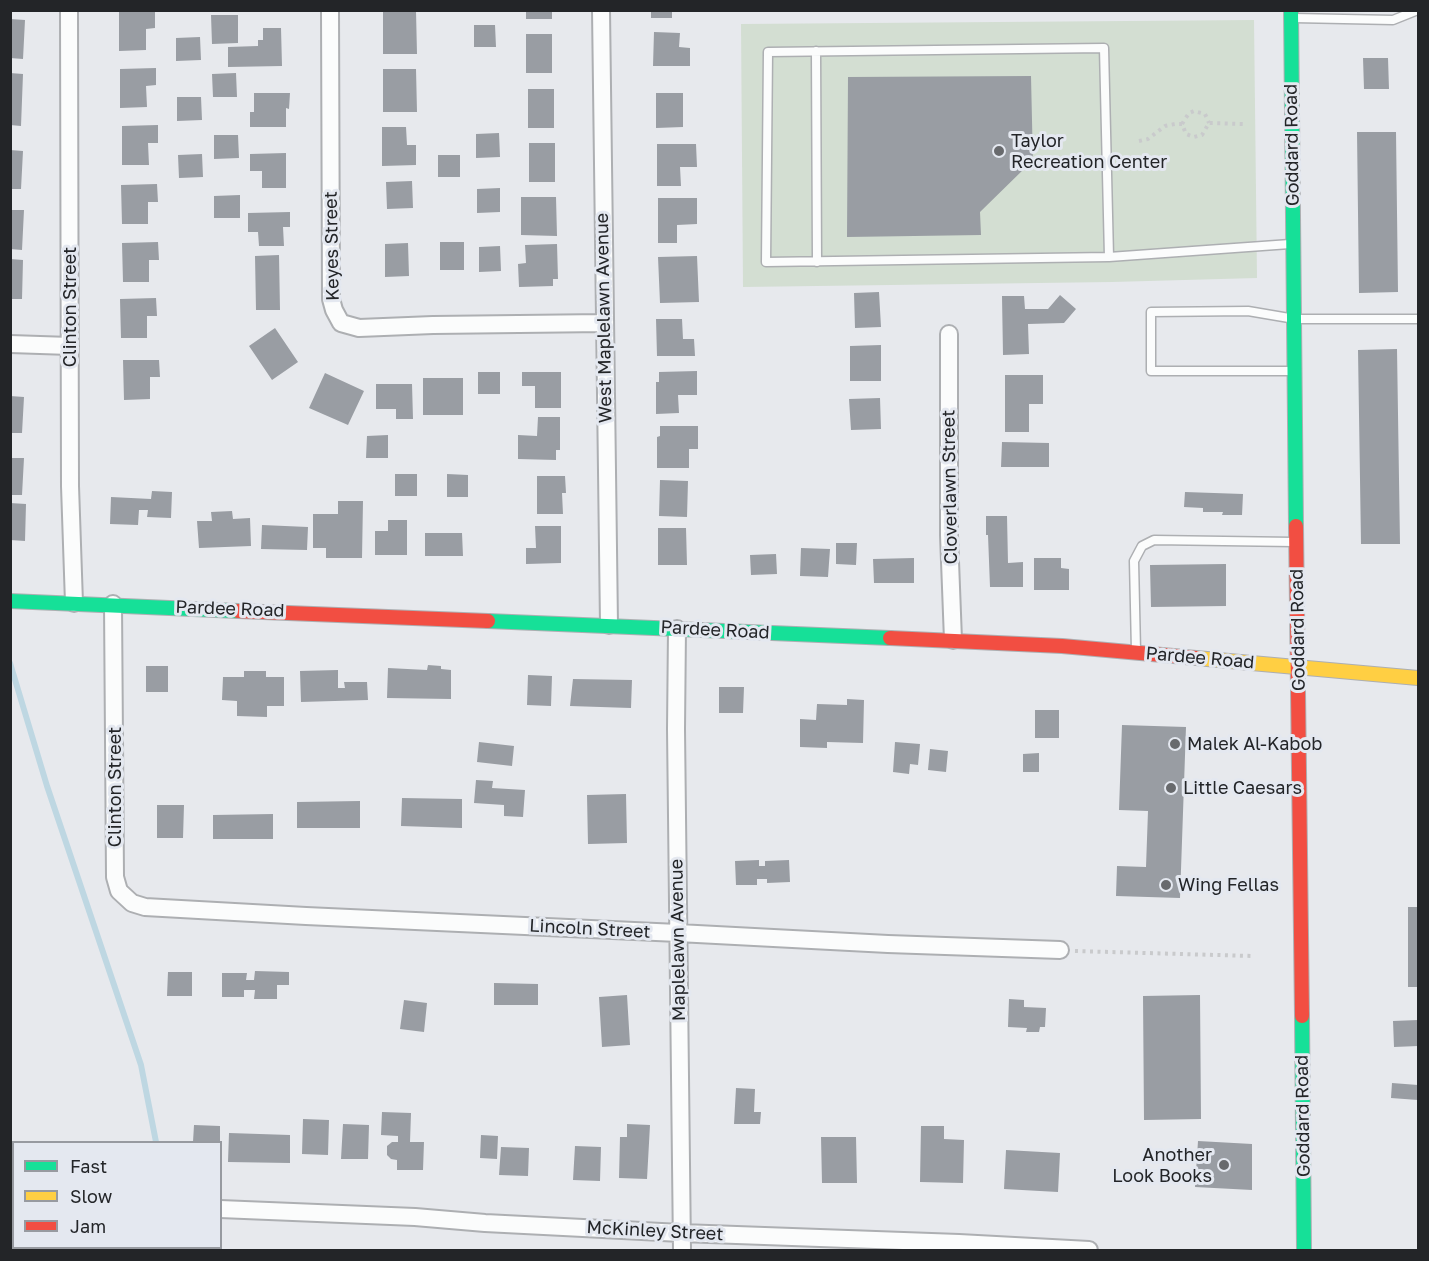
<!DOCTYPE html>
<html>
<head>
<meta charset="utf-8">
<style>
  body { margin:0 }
  #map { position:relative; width:1429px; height:1261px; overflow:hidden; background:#e7e9ed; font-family:"Golos Text",sans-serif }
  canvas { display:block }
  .frame { position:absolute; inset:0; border:12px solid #232528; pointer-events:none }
  .legend { position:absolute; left:12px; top:1141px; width:210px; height:108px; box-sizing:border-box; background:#e4e8f0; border:2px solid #979aa0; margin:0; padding:8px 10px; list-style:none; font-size:18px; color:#232528 }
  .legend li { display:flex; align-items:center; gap:12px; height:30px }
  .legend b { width:30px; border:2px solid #979aa0 }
</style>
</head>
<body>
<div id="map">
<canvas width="1429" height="1261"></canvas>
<div class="frame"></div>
<ul class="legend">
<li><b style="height:8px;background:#16e098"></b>Fast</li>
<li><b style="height:8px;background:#ffcf43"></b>Slow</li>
<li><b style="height:8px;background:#f24e42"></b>Jam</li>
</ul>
</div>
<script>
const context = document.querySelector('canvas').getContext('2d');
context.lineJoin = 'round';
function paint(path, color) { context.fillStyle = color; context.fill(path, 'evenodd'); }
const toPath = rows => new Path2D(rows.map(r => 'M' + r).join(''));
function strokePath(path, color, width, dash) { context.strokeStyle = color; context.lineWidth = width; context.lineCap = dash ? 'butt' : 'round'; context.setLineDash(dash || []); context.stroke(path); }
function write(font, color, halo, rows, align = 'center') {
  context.font = font + ' "Golos Text",sans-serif'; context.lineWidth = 6; context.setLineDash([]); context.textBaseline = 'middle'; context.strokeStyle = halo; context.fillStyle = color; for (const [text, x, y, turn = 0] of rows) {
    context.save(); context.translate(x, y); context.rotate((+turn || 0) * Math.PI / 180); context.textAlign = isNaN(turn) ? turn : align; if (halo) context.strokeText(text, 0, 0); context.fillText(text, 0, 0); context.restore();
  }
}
const green = toPath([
  [1254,20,1257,278,1112,282,743,287,741,24]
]);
const stream = toPath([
  [10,663,47,786,141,1065,156,1142],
  [176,1248,176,1250]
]);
const building = toPath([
  [526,10,552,10,552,19,526,19],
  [651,10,672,10,672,18,651,18],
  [119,11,155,11,155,28,146,29,146,50,119,51],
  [383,11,416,11,417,54,383,54],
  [211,15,238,15,238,43,212,44],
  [10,19,25,20,23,59,10,58],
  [474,25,495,25,496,47,474,47],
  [263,28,281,28,282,66,228,67,228,47,258,46,258,40,263,40],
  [654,32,680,33,679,47,690,48,690,66,653,66],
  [526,34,552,34,552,73,526,73],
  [200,37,201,60,176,61,176,38],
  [1363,58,1388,58,1389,89,1364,89],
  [156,68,156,85,146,86,147,107,120,108,120,69],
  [383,69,416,69,417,112,383,112],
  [10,73,23,74,21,126,10,125],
  [236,73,237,97,213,97,212,74],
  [1031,76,1033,165,1027,166,980,212,981,235,847,237,848,77],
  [528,89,554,89,554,128,528,128],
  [254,93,290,93,289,109,286,108,286,127,250,127,250,112,254,112],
  [656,93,683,93,683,127,656,128],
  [177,97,201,97,202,120,177,121],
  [158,125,158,143,148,143,149,165,122,165,122,126],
  [382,127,406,127,407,145,416,145,416,165,382,166],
  [1357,132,1396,132,1398,292,1359,293],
  [499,133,500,157,476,158,476,134],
  [214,135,238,135,239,158,214,159],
  [529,143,555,143,555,182,529,182],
  [657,144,696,144,697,167,680,167,681,186,657,186],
  [10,150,23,151,21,189,10,189],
  [286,153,286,188,262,188,262,171,250,171,250,154],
  [202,154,203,177,179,178,178,155],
  [438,155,460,155,460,177,438,177],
  [412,181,413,208,387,209,386,182],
  [157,184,158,202,148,202,148,224,122,224,121,185],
  [500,188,500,212,477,213,477,189],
  [240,195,240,218,214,218,214,196],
  [521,197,556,197,557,236,521,235],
  [658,198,697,198,697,224,677,225,677,243,658,243],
  [10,210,24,210,22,250,10,249],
  [290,212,290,227,283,227,284,246,259,246,258,232,248,232,248,213],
  [158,242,159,260,149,260,149,282,123,282,122,243],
  [440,242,464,242,464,270,440,270],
  [408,243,409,276,385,277,385,244],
  [557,244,558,279,553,279,553,286,519,287,518,264,526,263,525,245],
  [500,246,501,271,479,272,479,247],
  [279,255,280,310,256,310,255,256],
  [697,256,699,302,660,303,658,257],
  [10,259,23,260,22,299,10,299],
  [879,292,881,327,855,328,854,293],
  [1060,295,1076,309,1064,323,1028,324,1029,354,1003,355,1002,296,1024,296,1025,309,1048,309],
  [156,298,157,316,147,316,147,338,121,338,120,299],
  [656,319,682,319,683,339,694,339,695,356,657,356],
  [275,328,298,362,272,380,249,346],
  [881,345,881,381,850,381,850,346],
  [1397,349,1400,544,1361,544,1358,350],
  [123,360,159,360,160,377,150,377,150,399,124,400],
  [697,371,697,395,678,395,679,413,656,414,656,382,659,382,659,372],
  [478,372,500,372,500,394,478,394],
  [522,372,561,372,561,408,535,408,535,386,522,386],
  [325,373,364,391,348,425,309,408],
  [1005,375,1043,375,1043,404,1029,404,1029,432,1005,432],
  [423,378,463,378,463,415,423,415],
  [376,384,412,384,413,419,396,419,396,409,376,409],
  [10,396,24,397,22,433,10,433],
  [880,398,881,429,851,430,849,399],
  [538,417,560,417,560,450,556,450,556,460,518,459,518,435,537,436],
  [660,426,698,426,698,449,689,449,689,468,657,468,657,437,660,436],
  [388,435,388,458,366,458,367,436],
  [1002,442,1049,443,1049,467,1001,467],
  [10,458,24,458,22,495,10,495],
  [395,474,417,474,417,496,395,496],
  [447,474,468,475,468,497,447,497],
  [537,476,565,476,566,493,562,493,563,514,537,514],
  [660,480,688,481,687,517,659,516],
  [152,491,172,492,171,518,147,517,148,510,139,510,138,525,110,524,111,497,151,499],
  [1185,492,1243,494,1242,515,1222,515,1223,512,1203,512,1203,508,1184,507],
  [338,501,363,501,362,558,326,558,326,548,313,548,313,514,338,514],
  [10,503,26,504,25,541,10,540],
  [232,511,233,519,250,518,251,546,199,548,197,521,212,521,211,512],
  [986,516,1007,516,1008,563,1023,562,1023,587,990,587,988,535,986,535],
  [388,520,407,520,407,555,375,555,375,531,388,531],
  [262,525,308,527,307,550,261,549],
  [535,526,561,526,561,563,526,564,526,548,536,548],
  [658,528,686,528,687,565,658,565],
  [425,533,462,533,463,556,425,556],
  [836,543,857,543,856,565,836,564],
  [801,548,830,549,828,577,800,576],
  [776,554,777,574,751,575,750,555],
  [914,558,914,583,874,583,873,559],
  [1034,558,1061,558,1061,568,1069,569,1069,590,1034,590],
  [1226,564,1226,606,1151,607,1150,565],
  [428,665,441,666,441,669,451,670,451,699,387,698,388,668,427,670],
  [146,666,168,666,168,692,146,692],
  [338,670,338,688,345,688,344,682,367,682,368,700,301,702,300,671],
  [244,671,266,671,266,677,284,677,284,706,267,706,267,717,237,716,237,701,222,700,223,677,244,677],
  [528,675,552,676,551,706,527,705],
  [573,679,632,680,631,708,570,706],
  [719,687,744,687,743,713,719,713],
  [847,699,864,700,863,743,827,742,827,748,800,747,800,719,816,720,817,704,847,705],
  [1035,710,1059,710,1059,738,1035,738],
  [1122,725,1186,727,1180,898,1116,896,1117,866,1146,867,1148,811,1119,810],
  [479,742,514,746,512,766,477,762],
  [895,742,920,744,918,765,910,764,909,774,893,772],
  [930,749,948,751,946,772,928,770],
  [1039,753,1039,772,1023,772,1023,754],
  [476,780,493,781,492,788,525,790,523,817,504,816,504,805,474,803],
  [626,794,627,843,588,844,587,795],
  [402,798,462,799,462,828,401,826],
  [360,801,360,828,297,828,297,802],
  [157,805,184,805,183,838,157,838],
  [273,814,273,839,213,839,213,815],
  [759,860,759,866,765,866,765,861,789,860,790,882,767,883,767,879,757,879,757,885,736,885,735,861],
  [1408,907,1418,907,1418,987,1408,987],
  [255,971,289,972,289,985,277,985,277,999,254,999,255,990,244,990,244,997,222,997,222,973,247,973,246,980,254,980],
  [168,972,192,972,192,996,167,996],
  [494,983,538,984,538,1005,494,1005],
  [627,995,630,1045,602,1047,599,997],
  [1200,995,1201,1119,1144,1120,1143,996],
  [1009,999,1024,1000,1024,1007,1046,1008,1045,1027,1040,1027,1039,1032,1026,1032,1027,1028,1008,1027],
  [404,1000,427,1003,424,1032,400,1029],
  [1418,1020,1418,1046,1394,1047,1393,1021],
  [1392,1083,1418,1085,1418,1100,1391,1098],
  [736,1088,755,1089,754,1112,761,1112,760,1124,734,1124],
  [382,1112,411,1113,410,1142,424,1142,423,1170,397,1170,397,1160,391,1159,387,1155,387,1146,392,1142,398,1142,398,1136,381,1135],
  [303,1119,329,1120,328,1155,302,1154],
  [343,1124,369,1125,368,1159,341,1159],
  [627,1124,650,1125,647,1179,619,1178,620,1137,627,1137],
  [194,1125,220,1126,220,1142,193,1142],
  [921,1126,944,1126,944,1139,964,1140,963,1183,920,1182],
  [229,1133,290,1135,290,1163,228,1162],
  [481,1135,498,1136,497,1159,480,1158],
  [821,1137,856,1137,857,1183,822,1183],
  [1198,1141,1252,1144,1252,1190,1195,1187],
  [575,1146,601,1147,600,1181,573,1180],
  [501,1147,529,1148,528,1176,499,1175],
  [1006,1150,1060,1153,1058,1192,1004,1189]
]);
const path = toPath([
  [1182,124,1189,113,1194,111,1205,114,1209,123],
  [1139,141,1148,139,1165,126,1175,124,1182,124,1186,134,1194,137,1202,135,1209,123,1243,124],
  [1075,951,1252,956]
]);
const lane = toPath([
  [1294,18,1393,20,1418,10],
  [816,51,817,262],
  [1109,257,1104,48,768,52,766,262,1109,257,1290,244],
  [1294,371,1151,371,1151,312,1248,311,1295,319,1418,319],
  [1136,651,1134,561,1142,546,1154,540,1294,542],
  [95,1248,95,1250],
  [111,1248,111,1250]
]);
const street = toPath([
  [69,10,70,486,74,603],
  [330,10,331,299,334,310,341,323,359,328,433,325,604,323],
  [601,10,609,625],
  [949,334,949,535,953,640],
  [10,344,70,346],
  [113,604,115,877,119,891,132,903,145,907,306,916,678,933,888,944,1060,950],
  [677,629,676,729,682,1250],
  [10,1202,14,1202],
  [220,1209,415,1217,485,1223,681,1233,959,1243,1089,1250]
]);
const fast = toPath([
  [1291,10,1296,526],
  [10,601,238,611],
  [488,621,890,638],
  [1302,1016,1304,1250]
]);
const slow = toPath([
  [1196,658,1418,678]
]);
const jam = toPath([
  [1296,526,1302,1016],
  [238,611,488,621],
  [890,638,1062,646,1196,658]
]);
const markers = [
  [999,151,6,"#686a6d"],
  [1175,744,6,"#686a6d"],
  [1171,788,6,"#686a6d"],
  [1166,885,6,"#686a6d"],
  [1224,1165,6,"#686a6d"]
];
const poiNames = [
  ["Taylor",1011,141],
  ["Recreation Center",1011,162],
  ["Malek Al-Kabob",1187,744],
  ["Little Caesars",1183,788],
  ["Wing Fellas",1178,885],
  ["Another",1212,1155,"right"],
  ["Look Books",1212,1176,"right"]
];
const streetNames = [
  ["Goddard Road",1292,145,-91],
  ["Keyes Street",332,246,-91],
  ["Clinton Street",70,307,-90],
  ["West Maplelawn Avenue",604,318,-91],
  ["Cloverlawn Street",950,487,-91],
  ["Pardee Road",230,609,2],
  ["Pardee Road",715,630,3],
  ["Goddard Road",1298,630,-91],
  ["Pardee Road",1200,658,5],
  ["Clinton Street",115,787,-90],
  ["Lincoln Street",590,929,3],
  ["Maplelawn Avenue",678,940,-91],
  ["Goddard Road",1303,1116,-91],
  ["McKinley Street",655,1231,3]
];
paint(green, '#d3ded2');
strokePath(stream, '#bed7e2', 6);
paint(building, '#999da3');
strokePath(lane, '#adafb2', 11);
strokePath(street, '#adafb2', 20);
strokePath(fast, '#adafb2', 16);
strokePath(slow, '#adafb2', 16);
strokePath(jam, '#adafb2', 16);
strokePath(path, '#c9cacc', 4, [3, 4.5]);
strokePath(lane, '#fbfcfc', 8);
strokePath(street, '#fbfcfc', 16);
strokePath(fast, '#16e098', 14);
strokePath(slow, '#ffcf43', 14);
strokePath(jam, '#f24e42', 14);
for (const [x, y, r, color] of markers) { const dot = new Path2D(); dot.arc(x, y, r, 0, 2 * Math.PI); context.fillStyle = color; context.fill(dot); strokePath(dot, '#e4e8f0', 2); }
write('18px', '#232528', '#e4e8f0', poiNames, 'left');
write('18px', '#232528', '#e4e8f0', streetNames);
</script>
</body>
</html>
